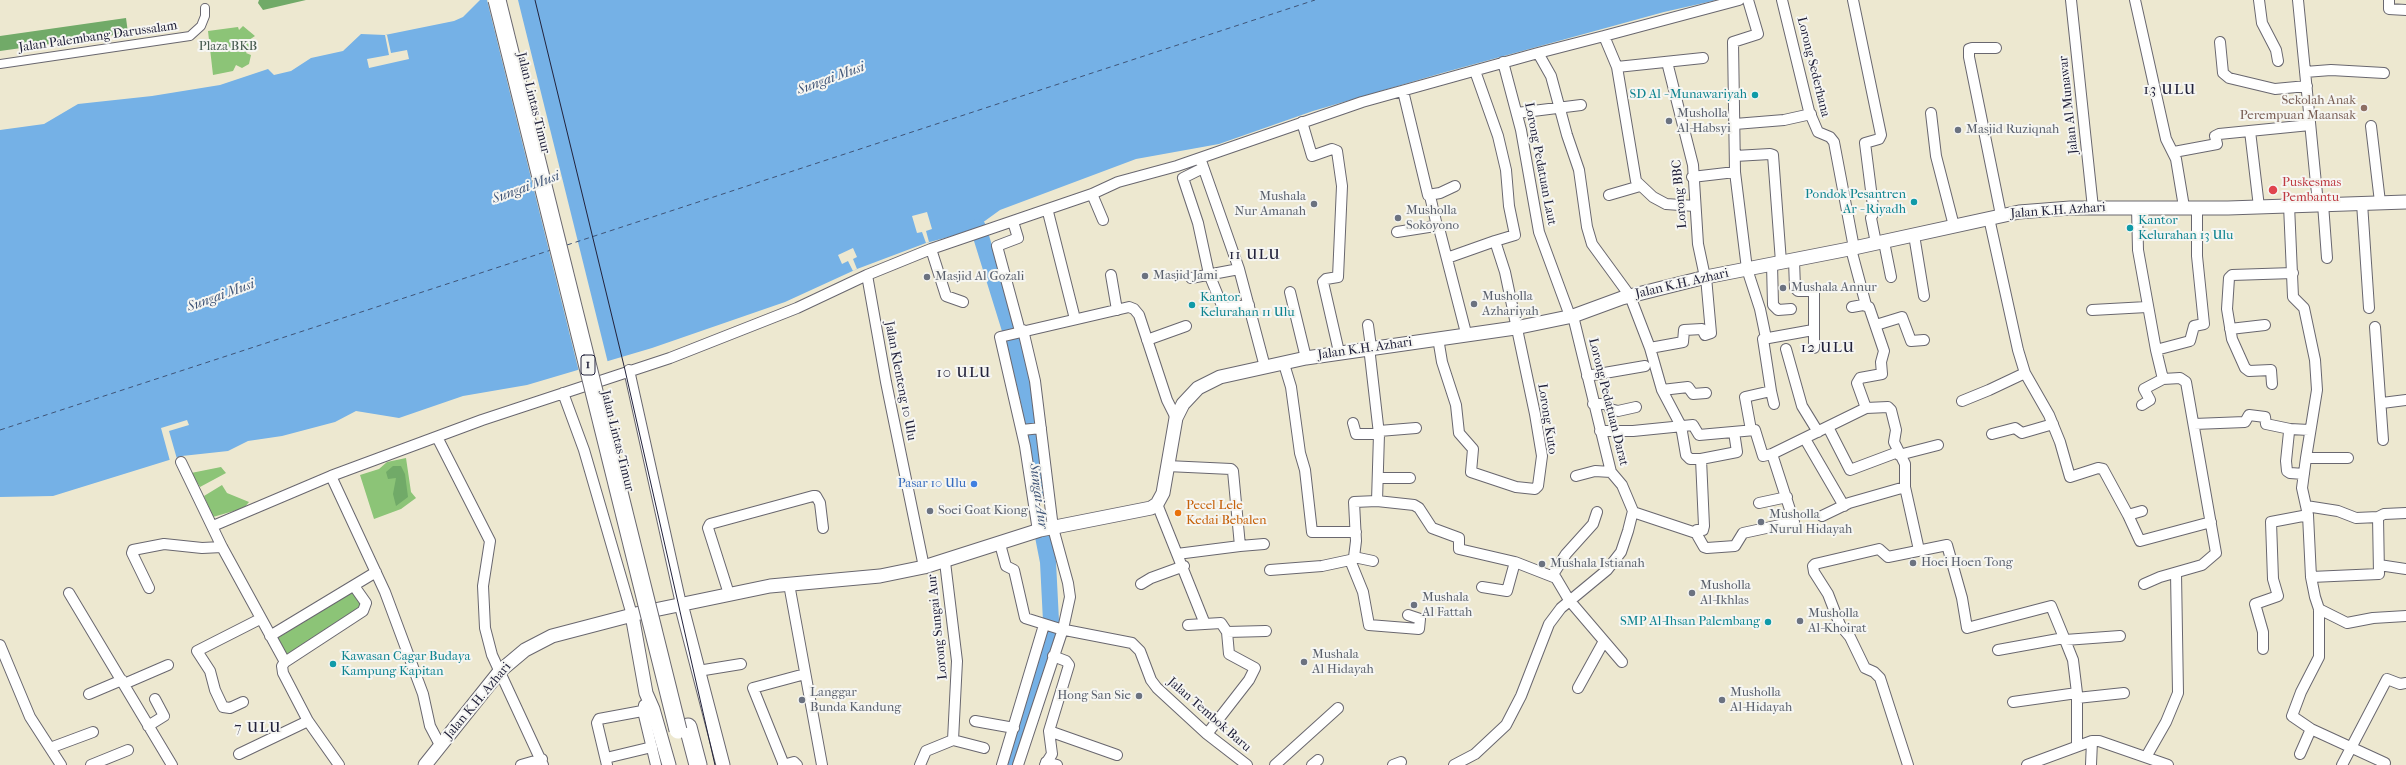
<!DOCTYPE html>
<html>
<head>
<meta charset="utf-8">
<style>
  body { margin:0 }
  canvas { display:block; background:#ede8d0 }
</style>
</head>
<body>
<canvas width="2406" height="765"></canvas>
<script>
const context = document.querySelector('canvas').getContext('2d');
context.lineJoin = 'round';
function paint(path, color) { context.fillStyle = color; context.fill(path, 'evenodd'); }
const toPath = rows => new Path2D(rows.map(r => 'M' + r).join(''));
function strokePath(path, color, width, dash) { context.strokeStyle = color; context.lineWidth = width; context.lineCap = dash ? 'butt' : 'round'; context.setLineDash(dash || []); context.stroke(path); }
function write(font, color, halo, rows, align = 'center') {
  context.font = font + ' "IM FELL French Canon",serif'; context.lineWidth = 4; context.setLineDash([]); context.textBaseline = 'middle'; context.strokeStyle = halo; context.fillStyle = color; for (const [text, x, y, turn = 0] of rows) {
    context.save(); context.translate(x, y); context.rotate((+turn || 0) * Math.PI / 180); context.textAlign = isNaN(turn) ? turn : align; if (halo) context.strokeText(text, 0, 0); context.fillText(text, 0, 0); context.restore();
  }
}
const green = toPath([
  [243,26,255,36,246,42,251,46,246,53,251,55,249,64,242,68,236,65,233,71,213,75,208,31,238,27,239,30],
  [406,458,411,492,416,498,401,509,374,519,360,475,379,469,387,462],
  [221,467,226,473,200,487,191,473],
  [222,485,227,493,249,502,244,508,213,517,204,496],
  [353,592,362,607,288,656,276,639]
]);
const forest = toPath([
  [259,0,306,0,263,10,258,3],
  [126,18,128,33,0,51,0,36],
  [393,466,401,466,405,474,408,497,396,506,393,494,396,478,388,479,386,472]
]);
const water = toPath([
  [480,0,1717,0,1664,12,1442,73,1313,111,1219,144,1136,159,1000,210,971,231,926,243,857,269,785,302,652,348,527,385,463,396,399,418,356,411,335,422,282,436,248,441,228,451,182,456,53,496,0,497,0,130,44,124,78,104,152,96,220,85,268,69,274,75,291,71,311,58,343,51,361,34,385,35,454,21,463,17]
]);
const pier = toPath([
  [487,0,518,0,608,363,579,372],
  [385,35,387,35,391,53,407,50,409,59,369,68,367,59,389,55],
  [927,212,932,229,926,231,929,242,926,243,922,232,917,233,912,216],
  [853,248,857,257,853,259,857,269,853,271,848,261,842,264,838,255],
  [187,420,189,425,169,431,177,459,170,461,161,428]
]);
const river = toPath([
  [978,227,1018,356,1030,407,1035,493],
  [1008,765,1051,621,1048,562,1039,516]
]);
const ferry = toPath([
  [567,245,1315,0],
  [0,430,551,250]
]);
const pedestrian = toPath([
  [0,64,190,36,201,26,205,16,205,8]
]);
const minor = toPath([
  [1748,0,1758,34,1733,42,1735,172,1747,269,1760,309,1766,338],
  [1782,0,1809,111,1818,132,1830,137,1834,142,1854,248],
  [1853,0,1881,135,1879,139,1865,143,1873,206,1873,214,1871,218,1876,243],
  [2071,0,2093,208],
  [2135,0,2166,139,2176,159,2184,207],
  [2259,0,2262,23,2276,50,2278,61],
  [2298,0,2318,204],
  [2389,0,2389,9,2406,10],
  [1604,36,1739,0],
  [2220,42,2223,73,2229,78,2275,89,2307,86],
  [1996,48,1972,48,1969,49,1969,57,2001,215],
  [1538,53,1551,76,1567,135,1579,170,1587,227,1592,244,1630,296,1650,348,1683,342,1684,330,1702,329,1705,335,1711,333,1706,277],
  [1503,62,1521,130,1539,232,1570,316],
  [1667,62,1693,165,1698,244,1705,277],
  [2305,72,2331,70,2384,73],
  [1403,91,1428,195,1440,193,1455,186],
  [1517,113,1581,105],
  [1931,113,1936,156,1954,226],
  [1302,122,1312,156,1332,149,1337,151,1342,186,1338,277,1326,279,1323,282,1339,352],
  [1735,124,1784,120,1811,114],
  [2371,126,2380,202],
  [2250,131,2259,207],
  [2174,152,2217,144,2215,136,2219,134,2310,125],
  [1735,156,1770,154,1773,155,1781,262],
  [1200,158,1239,269,1265,367],
  [1203,168,1183,178,1198,223,1209,274,1223,308,1249,305],
  [1692,177,1735,172],
  [1092,194,1103,220],
  [1609,195,1640,186],
  [1430,196,1437,226],
  [2362,203,2369,308],
  [2323,204,2327,258],
  [2289,205,2293,297,2304,308,2315,360,2317,390,2306,458,2348,458],
  [1695,206,1666,204,1653,197,1636,181,1617,67,1703,58],
  [2137,208,2138,250,2156,350,2163,379,2180,378,2186,382,2216,553,2202,565,2160,577,2144,584],
  [1048,212,1075,319],
  [1989,218,2018,350,2025,373,2049,415,2060,442,2070,477,2098,468,2103,469,2128,515],
  [1014,225,1018,238,997,246,1020,331],
  [1397,232,1435,226,1439,228,1466,333],
  [1914,235,1924,296],
  [1884,242,1891,277],
  [931,249,946,296,963,302],
  [1851,249,1866,305],
  [1447,258,1495,241],
  [1794,260,1795,288,1798,291,1811,291,1814,293,1814,348],
  [1772,264,1773,305,1778,310,1791,309],
  [867,275,931,249,1092,194,1118,182,1177,166,1362,102,1538,53,1604,36,1617,67],
  [1111,275,1117,310],
  [1191,278,1239,269],
  [1290,292,1306,358],
  [1852,307,1863,305,1869,307,1884,351,1881,362,1882,374,1860,378,1857,383,1866,408,1888,407,1891,410,1896,430,1894,442,1905,464,1905,487,1919,550],
  [2092,310,2147,307],
  [1368,325,1371,347],
  [1876,325,1902,317,1911,341,1924,340],
  [2375,327,2383,440],
  [2230,329,2265,325],
  [1438,338,1442,362,1456,405,1459,433,1473,449,1471,472,1516,487,1535,489,1538,486,1542,456,1535,414,1505,272,1495,241,1515,235,1509,206,1506,170,1498,136,1475,71],
  [1147,340,1186,326],
  [1369,347,1379,434,1377,501],
  [1650,348,1662,390,1681,426,1686,455,1690,459,1701,459],
  [1786,349,1802,406,1818,432],
  [2156,350,2190,341,2194,326,2204,324,2197,256,2197,207],
  [1284,364,1291,387,1300,453,1305,470,1312,532,1356,532],
  [629,370,681,604],
  [1587,376,1645,366],
  [2272,384,2271,370,2249,371,2245,368,2232,339,2227,309,2229,278,2232,275,2293,273],
  [1662,390,1688,387,1693,394,1706,393],
  [1771,391,1774,404],
  [563,393,584,450,632,615],
  [1962,401,1989,390,2025,373],
  [2382,403,2406,400],
  [1593,404,1607,404,1610,409,1618,411,1636,407],
  [2142,405,2150,400,2144,389,2163,379],
  [1353,423,1356,434,1379,434],
  [2194,424,2245,422,2249,415,2265,417,2266,424,2290,429],
  [1828,427,1850,470,1898,452],
  [1022,430,1041,428],
  [1751,430,1745,397,1771,391,1763,339,1813,330],
  [1379,431,1416,428],
  [1600,431,1633,431,1693,425,1699,435,1755,430,1763,456,1772,454],
  [1992,434,2015,428,2022,433,2053,424],
  [437,437,490,541,483,586,485,628,492,655,543,765],
  [1805,439,1844,506],
  [1899,455,1938,445],
  [181,462,222,547,285,662],
  [1167,466,1231,469,1233,471,1240,546,1264,544],
  [2304,474,2290,473,2287,471,2286,461,2289,432,2290,429,2309,430],
  [331,476,385,592,423,694,430,726,440,745],
  [1576,476,1595,471,1611,472],
  [1378,478,1410,478],
  [1759,503,1787,497],
  [1157,504,1205,624],
  [2306,506,2338,511,2356,518,2378,517,2379,574,2311,577,2308,515],
  [2142,511,2128,515,2140,541,2211,522],
  [1633,512,1696,533,1704,547,1707,548,1735,546,1743,533,1794,522,1772,454,1866,408],
  [1822,516,1849,503,1905,487],
  [2378,517,2384,514,2406,513],
  [213,526,331,476,482,420,670,358,797,308,867,275,886,382,924,567],
  [1038,531,1025,446,1000,337,1129,307,1134,309,1139,315,1167,400,1176,418],
  [1696,533,1697,530,1703,530,1704,526,1701,459,1737,452,1734,432],
  [1000,544,1006,566,1014,570,1025,618,1060,629,1132,643,1140,651,1151,680,1157,688,1207,734,1247,765],
  [1177,554,1240,546],
  [1373,561,1354,557,1356,541,1354,502,1377,501,1414,505,1419,508,1432,528,1459,538,1459,549,1515,562,1507,591,1482,587],
  [1515,562,1556,578,1569,600,1622,662],
  [2379,565,2406,569],
  [1270,570,1322,566,1350,560,1363,592,1369,625,1419,629,1420,619,1408,615],
  [1552,576,1566,554,1593,524,1597,512],
  [2311,577,2315,597,2319,609,2319,657,2301,692,2292,716,2311,729,2385,763],
  [789,584,822,765],
  [1141,584,1151,578,1184,566],
  [149,588,132,553,133,550,164,544,202,548,222,547],
  [69,593,172,765],
  [729,594,708,528,710,524,813,496,816,496,820,503,823,528],
  [2319,609,2347,623,2373,618,2406,616],
  [1188,625,1221,623,1227,632,1229,654,1255,668,1249,680,1207,734],
  [1227,632,1266,631],
  [270,636,376,572],
  [2065,640,2073,660,2077,693,2077,746],
  [0,645,30,717,50,748],
  [2263,649,2263,632,2255,604,2278,596,2273,579,2271,522,2308,515,2302,488,2306,458],
  [1998,650,2064,638],
  [1053,656,1066,661,1069,665,1049,731,1117,755],
  [698,671,741,664],
  [124,684,168,665],
  [1578,688,1604,641],
  [89,694,122,680],
  [2077,698,2124,693],
  [243,702,230,708,223,707,215,690,210,671,197,651,260,619],
  [2013,702,2077,693],
  [644,705,643,711,656,765],
  [975,721,1014,728],
  [148,726,164,716,155,699],
  [953,740,984,748],
  [239,754,308,721],
  [2300,754,2311,729],
  [2146,757,2166,722,2178,693,2176,573],
  [606,758,652,747],
  [1046,762,1057,765],
  [61,765,50,748,93,732],
  [91,765,128,750],
  [339,765,308,721,283,673,282,666,285,662,363,611,366,603,354,586],
  [521,765,542,759],
  [607,765,597,723,599,719,653,709],
  [783,765,794,762,797,765],
  [784,765,753,688,805,674],
  [920,765,926,751,953,740,957,661,945,562],
  [1002,765,1044,625],
  [1018,765,1063,629,1070,597,1068,583,1053,528,1035,381,1023,330],
  [1045,765,1052,754,1049,731],
  [1275,765,1338,708],
  [1312,765,1318,760],
  [1393,765,1401,762],
  [1454,765,1475,754,1506,725,1521,696,1549,624,1561,608,1607,570,1621,552,1628,531,1633,511,1622,485,1611,472,1573,316],
  [1908,765,1880,678,1874,672,1865,668,1850,637,1840,625,1828,594,1814,572,1813,566,1815,564,1879,549,1888,557,1947,545,1962,598,1967,628,2051,606,2065,640,2120,636],
  [2027,765,2092,741,2099,741,2168,765],
  [2091,765,2092,741],
  [2342,765,2387,679,2400,684,2406,683]
]);
const tertiary = toPath([
  [681,604,723,765],
  [632,615,646,693,653,709,669,765],
  [425,765,500,671,525,650,552,636,640,613,770,586,880,576,924,567,1040,530,1151,508,1157,504,1163,493,1176,418,1183,404,1198,388,1220,377,1306,358,1515,328,1573,316,1622,298,1706,277,1854,248,2019,212,2070,208,2228,208,2406,202]
]);
const trunk = toPath([
  [688,727,698,765]
]);
const tram = toPath([
  [535,0,625,370,715,765]
]);
const trunkBridge = toPath([
  [497,0,678,730]
]);
const markers = [
  [1755,95,4,"#0f9aa8"],
  [2364,108,4,"#8d6e63"],
  [1669,121,4,"#6b7280"],
  [1958,130,4,"#6b7280"],
  [2273,190,5,"#e0444e"],
  [1914,202,4,"#0f9aa8"],
  [1314,204,4,"#6b7280"],
  [1398,218,4,"#6b7280"],
  [2130,228,4,"#0f9aa8"],
  [1145,276,4,"#6b7280"],
  [927,277,4,"#6b7280"],
  [1783,288,4,"#6b7280"],
  [1474,304,4,"#6b7280"],
  [1192,305,4,"#0f9aa8"],
  [974,484,4,"#3f7fe0"],
  [930,511,4,"#6b7280"],
  [1178,513,4,"#e8710a"],
  [1761,522,4,"#6b7280"],
  [1913,563,4,"#6b7280"],
  [1542,564,4,"#6b7280"],
  [1692,593,4,"#6b7280"],
  [1414,605,4,"#6b7280"],
  [1800,621,4,"#6b7280"],
  [1768,622,4,"#0f9aa8"],
  [1304,662,4,"#6b7280"],
  [333,664,4,"#0f9aa8"],
  [1139,696,4,"#6b7280"],
  [802,700,4,"#6b7280"],
  [1722,700,4,"#6b7280"]
];
const shields = [
  [588,365,14]
];
const shieldNames = [
  ["1",588,365]
];
const streetNames = [
  ["Jalan Palembang Darussalam",98,37,-8],
  ["Lorong Sederhana",1813,67,76],
  ["Jalan Lintas Timur",533,103,76],
  ["Jalan Al Munawar",2069,105,-96],
  ["Lorong Pedatuan Laut",1540,164,79],
  ["Lorong BBC",1680,194,-95],
  ["Jalan K.H. Azhari",2058,211,-4],
  ["Jalan K.H. Azhari",1682,284,-13],
  ["Jalan K.H. Azhari",1365,349,-8],
  ["Jalan Klenteng 10 Ulu",900,381,79],
  ["Lorong Pedatuan Darat",1608,402,76],
  ["Lorong Kuto",1547,419,81],
  ["Jalan Lintas Timur",617,441,76],
  ["Lorong Sungai Aur",938,627,-96],
  ["Jalan K.H. Azhari",478,701,-50],
  ["Jalan Tembok Baru",1209,715,41]
];
const parkNames = [
  ["Plaza BKB",228,47]
];
const cultureNames = [
  ["SD Al - Munawariyah",1747,95],
  ["Pondok Pesantren",1906,195],
  ["Ar - Riyadh",1906,210],
  ["Kantor",2138,221,"left"],
  ["Kelurahan 13 Ulu",2138,236,"left"],
  ["Kantor",1200,298,"left"],
  ["Kelurahan 11 Ulu",1200,313,"left"],
  ["SMP Al-Ihsan Palembang",1760,622],
  ["Kawasan Cagar Budaya",341,657,"left"],
  ["Kampung Kapitan",341,672,"left"]
];
const educationNames = [
  ["Sekolah Anak",2356,101],
  ["Perempuan Maansak",2356,116]
];
const worshipNames = [
  ["Musholla",1677,114],
  ["Al-Habsyi",1677,129],
  ["Masjid Ruziqnah",1966,130],
  ["Mushala",1306,197,"right"],
  ["Nur Amanah",1306,212,"right"],
  ["Musholla",1406,211],
  ["Sokoyono",1406,226],
  ["Masjid Jami",1153,276],
  ["Masjid Al Gozali",935,277],
  ["Mushala Annur",1791,288],
  ["Musholla",1482,297],
  ["Azhariyah",1482,312],
  ["Soei Goat Kiong",938,511],
  ["Musholla",1769,515],
  ["Nurul Hidayah",1769,530],
  ["Hoei Hoen Tong",1921,563],
  ["Mushala Istianah",1550,564],
  ["Musholla",1700,586],
  ["Al-Ikhlas",1700,601],
  ["Mushala",1422,598],
  ["Al Fattah",1422,613],
  ["Musholla",1808,614],
  ["Al-Khoirat",1808,629],
  ["Mushala",1312,655],
  ["Al Hidayah",1312,670],
  ["Langgar",810,693],
  ["Bunda Kandung",810,708],
  ["Musholla",1730,693],
  ["Al-Hidayah",1730,708],
  ["Hong San Sie",1131,696,"right"]
];
const healthNames = [
  ["Puskesmas",2282,183],
  ["Pembantu",2282,198]
];
const shopNames = [
  ["Pasar 10 Ulu",966,484]
];
const foodNames = [
  ["Pecel Lele",1186,506],
  ["Kedai Bebalen",1186,521]
];
const waterNames = [
  ["Sungai Musi",831,79,-20],
  ["Sungai Musi",526,188,-20],
  ["Sungai Musi",221,296,-20],
  ["Sungai Aur",1038,496,82]
];
const quarterNames = [
  ["13 ULU",2170,90],
  ["11 ULU",1255,255],
  ["12 ULU",1828,348],
  ["10 ULU",964,373],
  ["7 ULU",258,728]
];
paint(green, '#8cc477');
paint(forest, '#71aa68');
paint(water, '#75b1e6');
paint(pier, '#ede8d0');
strokePath(river, '#75b1e6', 16);
strokePath(ferry, '#3f5477', 1, [5, 4]);
strokePath(pedestrian, '#69676f', 10);
strokePath(minor, '#69676f', 12);
strokePath(tertiary, '#69676f', 15);
strokePath(trunk, '#69676f', 19);
strokePath(pedestrian, '#fff', 8);
strokePath(minor, '#fff', 10);
strokePath(tertiary, '#fff', 13);
strokePath(trunk, '#fff', 17);
strokePath(tram, '#22223b', 1);
strokePath(trunkBridge, '#69676f', 19, []);
strokePath(trunkBridge, '#fff', 17);
for (const [x, y, r, color] of markers) { const dot = new Path2D(); dot.arc(x, y, r, 0, 2 * Math.PI); context.fillStyle = color; context.fill(dot); strokePath(dot, '#f6f6f2', 1.5); }
for (const [x, y, w] of shields) { const box = new Path2D(); box.roundRect(x - w / 2, y - 10, w, 20, 3); context.fillStyle = '#f6f6f2'; context.fill(box); strokePath(box, '#22223b', 1); }
write('bold 12px', '#22223b', null, shieldNames);
write('13px', '#22223b', '#f6f6f2', streetNames);
write('13px', '#475b50', '#f6f6f2', parkNames);
write('13px', '#0d838f', '#f6f6f2', cultureNames, 'right');
write('13px', '#785e54', '#f6f6f2', educationNames, 'right');
write('13px', '#5b616d', '#f6f6f2', worshipNames, 'left');
write('13px', '#be3a42', '#f6f6f2', healthNames, 'left');
write('13px', '#366cbe', '#f6f6f2', shopNames, 'right');
write('13px', '#c56008', '#f6f6f2', foodNames, 'left');
write('italic 14px', '#3f5477', '#f6f6f2', waterNames);
context.letterSpacing = '1px';
write('15px', '#22223b', '#f6f6f2', quarterNames);
context.letterSpacing = '0px';
</script>
</body>
</html>
